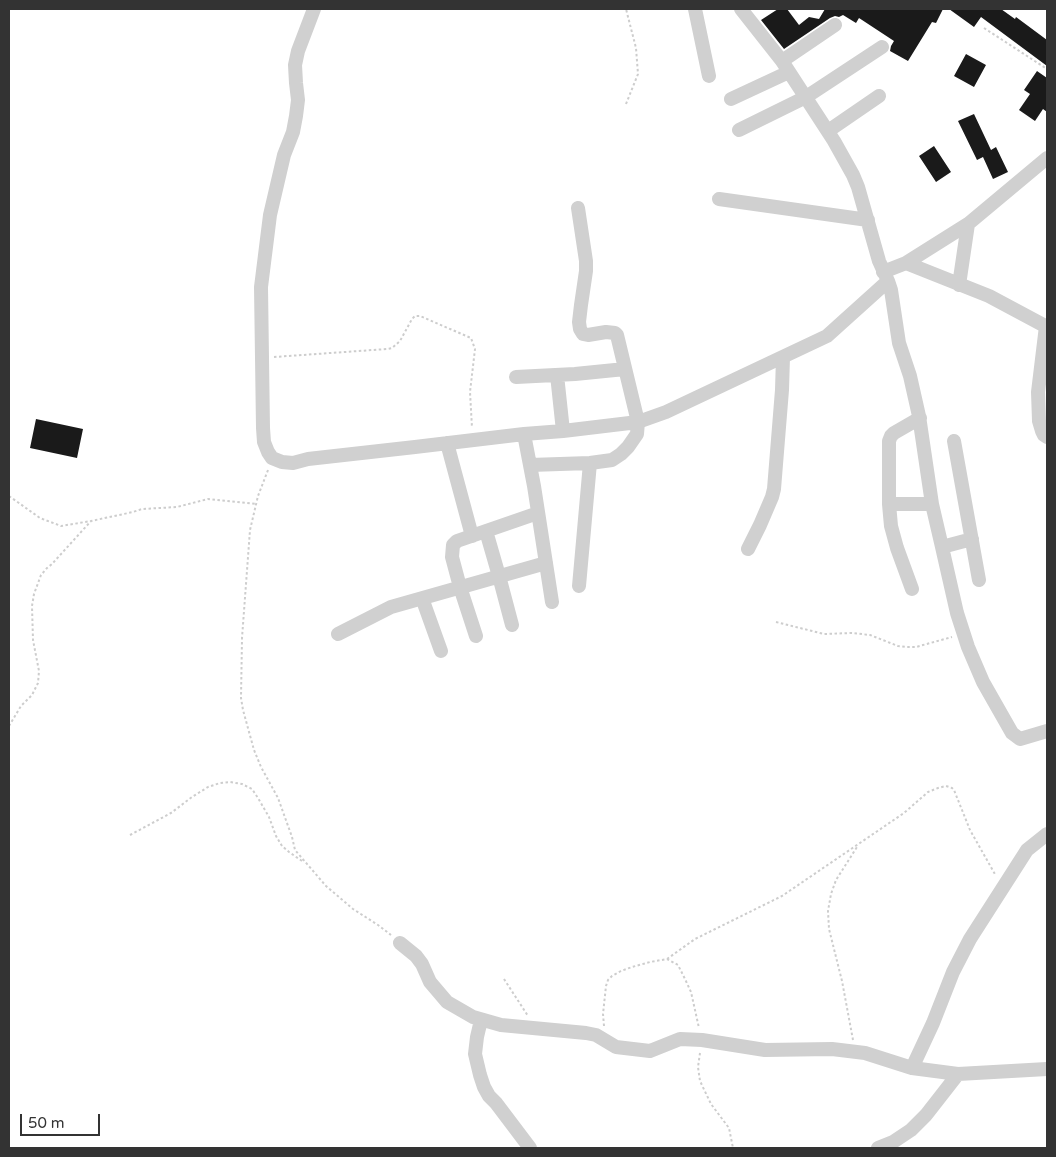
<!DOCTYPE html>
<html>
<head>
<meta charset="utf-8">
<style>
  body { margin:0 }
  #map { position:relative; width:1056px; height:1157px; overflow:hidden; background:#fff; font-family:"Varela Round",sans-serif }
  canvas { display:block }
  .frame { position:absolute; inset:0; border:10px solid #333; pointer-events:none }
  .scale { position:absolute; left:20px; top:1114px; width:80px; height:22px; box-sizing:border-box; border:2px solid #333; border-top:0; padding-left:6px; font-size:15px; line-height:18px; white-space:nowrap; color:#333; -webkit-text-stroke:4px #fff; paint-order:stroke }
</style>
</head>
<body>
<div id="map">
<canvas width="1056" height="1157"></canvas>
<div class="frame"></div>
<div class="scale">50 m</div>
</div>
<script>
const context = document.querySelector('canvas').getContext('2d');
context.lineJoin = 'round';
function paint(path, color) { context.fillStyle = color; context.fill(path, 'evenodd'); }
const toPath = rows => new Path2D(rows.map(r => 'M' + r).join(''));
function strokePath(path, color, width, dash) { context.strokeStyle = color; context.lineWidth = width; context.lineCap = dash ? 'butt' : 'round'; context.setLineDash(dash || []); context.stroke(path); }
const building = toPath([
  [778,9,787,9,799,25,809,17,819,19,825,9,943,9,936,23,932,22,908,61,890,51,891,46,894,41,859,18,856,23,843,15,839,17,835,16,830,18,784,49,761,20],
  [949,9,1001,9,1015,19,1016,17,1047,40,1047,66,981,17,974,27],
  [966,54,986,65,974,87,954,76],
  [1037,71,1047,78,1047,112,1043,109,1035,121,1019,110,1030,94,1024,90],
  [974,114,991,150,996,147,1008,172,993,179,983,157,977,160,958,121],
  [934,146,951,172,936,182,919,156],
  [36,419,83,429,77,458,30,448]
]);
const path = toPath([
  [984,28,1047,69],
  [626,104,638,74,636,48,626,9],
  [274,357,387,349,392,348,400,341,412,319,415,316,420,316,471,338,475,349,470,392,472,428],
  [268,470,258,496,250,530,242,638,241,698,243,710,254,750,261,767,278,798,292,837,295,850,326,886,353,909,378,925,391,935],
  [9,496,40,518,61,526,91,521],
  [776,622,824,634,852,633,870,635,898,646,906,647,916,647,952,637],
  [9,726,21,706,32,695,38,683,39,671,33,640,32,606,34,594,41,575,47,568,52,564,91,521,133,512,142,509,177,507,208,499,256,504],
  [130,835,171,813,192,797,208,787,220,783,230,782,242,784,252,789,258,798,269,817,276,836,282,846,289,852,302,861],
  [667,959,695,939,782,896,904,813,928,792,938,788,946,786,952,788,954,790,970,830,996,876],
  [504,979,528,1016],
  [604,1026,603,1014,606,986,608,980,612,976,621,971,632,967,650,962,667,959,678,965,685,979,691,992,699,1028],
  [853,1040,842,981,829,929,828,911,831,894,836,880,857,847],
  [700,1053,698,1067,700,1081,711,1104,729,1128,733,1148]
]);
const minor = toPath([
  [314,9,298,51,295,65,296,83,298,100,296,116,293,132,284,155,270,215,261,287,263,428,264,442,268,452,272,458,282,462,293,463,308,459,415,447,524,434,563,431,638,422,666,412,827,336,888,281],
  [695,9,709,76],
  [741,9,782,61,834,141,853,175,858,187,879,261,888,281,891,290,899,343,910,376,919,416,932,504,942,547,957,613,968,647,983,682,1012,733,1020,739,1047,731],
  [782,61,835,25],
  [731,99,789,72],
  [739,130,806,97,882,47],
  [828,131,879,96],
  [719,199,868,220],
  [906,263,989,296,1047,327],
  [883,272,906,263,968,224,1047,158],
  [959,285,968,224],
  [1046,326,1038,392,1039,421,1042,431,1044,435,1047,437],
  [557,375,563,431],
  [516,377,575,374,625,369],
  [524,434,534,486,552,602],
  [954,441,979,580],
  [447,443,472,536],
  [530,465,590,463,612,460,621,454,628,447,637,434,638,422,617,335,615,333,606,332,588,335,583,334,580,329,579,322,581,305,586,271,586,261,578,208],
  [889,504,932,504],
  [486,531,499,576,512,625],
  [942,547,972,539],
  [748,549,760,525,772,497,774,489,782,390,783,357],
  [579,586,590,463],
  [912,589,897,548,891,526,889,504,889,441,891,436,894,433,920,418],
  [422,598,441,651],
  [338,634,391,607,546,563],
  [476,636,460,587,452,557,453,545,457,541,538,513],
  [400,943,416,956,422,964,430,982,447,1002,473,1017,501,1025,586,1033,596,1035,616,1047,650,1051,680,1039,702,1040,765,1050,832,1049,865,1053,912,1068,958,1074],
  [481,1020,477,1037,475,1054,480,1075,484,1087,489,1096,496,1103,530,1148],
  [912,1068,933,1023,953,972,970,939,1027,850,1047,834],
  [878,1148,893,1142,911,1130,926,1115,958,1074,1047,1069]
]);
paint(building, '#1a1a1a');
strokePath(path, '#cdcdcd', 2, [2.5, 2.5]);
strokePath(minor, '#d0d0d0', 14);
</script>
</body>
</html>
